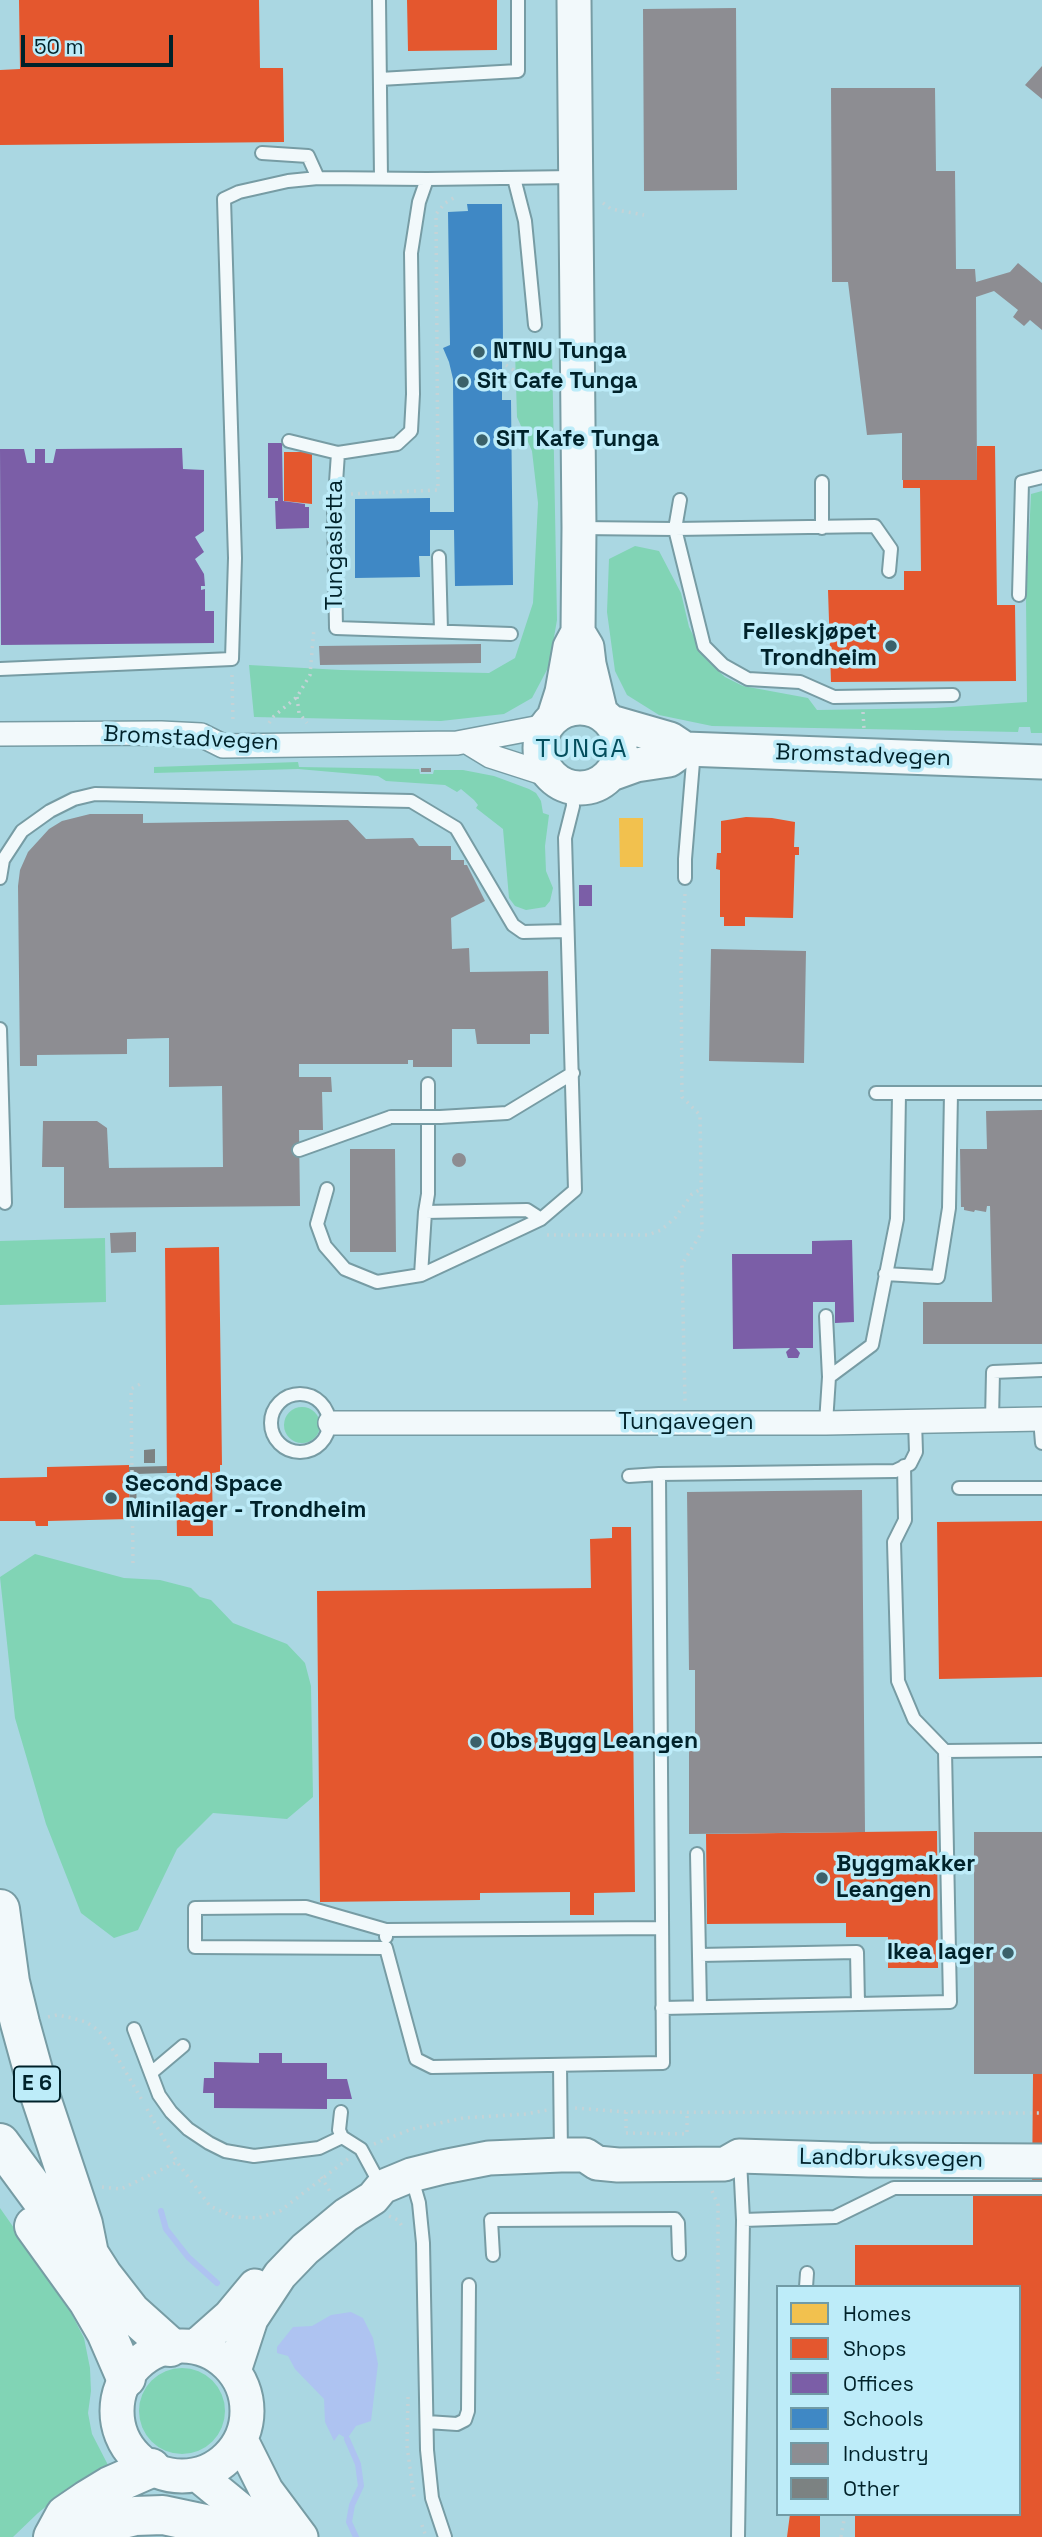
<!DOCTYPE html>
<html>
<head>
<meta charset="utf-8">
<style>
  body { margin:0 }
  #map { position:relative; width:1042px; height:2537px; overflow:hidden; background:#aad7e2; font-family:"Space Grotesk",sans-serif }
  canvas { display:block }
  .legend { position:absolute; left:776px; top:2285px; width:245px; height:231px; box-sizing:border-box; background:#bdecf9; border:2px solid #719ba6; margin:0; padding:9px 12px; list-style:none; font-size:21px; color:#00222a }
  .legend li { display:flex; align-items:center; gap:14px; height:35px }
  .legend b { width:35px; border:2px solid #719ba6 }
  .scale { position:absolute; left:21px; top:35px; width:152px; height:32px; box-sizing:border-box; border:4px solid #00222a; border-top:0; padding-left:9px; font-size:21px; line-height:24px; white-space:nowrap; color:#00222a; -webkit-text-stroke:5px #bdecf9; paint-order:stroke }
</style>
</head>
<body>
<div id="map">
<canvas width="1042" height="2537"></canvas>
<ul class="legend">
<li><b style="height:19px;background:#f2c14e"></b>Homes</li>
<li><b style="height:19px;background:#e4572e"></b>Shops</li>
<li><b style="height:19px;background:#7b5ea7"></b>Offices</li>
<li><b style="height:19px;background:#3f88c5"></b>Schools</li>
<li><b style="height:19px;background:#8d8d92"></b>Industry</li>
<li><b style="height:19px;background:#7c8282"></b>Other</li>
</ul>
<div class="scale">50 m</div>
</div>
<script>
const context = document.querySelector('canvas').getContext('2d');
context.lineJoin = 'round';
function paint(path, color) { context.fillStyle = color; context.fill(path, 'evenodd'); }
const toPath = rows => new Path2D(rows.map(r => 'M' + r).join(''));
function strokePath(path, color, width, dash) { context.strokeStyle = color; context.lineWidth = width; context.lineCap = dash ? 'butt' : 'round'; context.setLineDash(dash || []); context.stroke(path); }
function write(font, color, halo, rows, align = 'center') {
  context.font = font + ' "Space Grotesk",sans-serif'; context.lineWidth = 7; context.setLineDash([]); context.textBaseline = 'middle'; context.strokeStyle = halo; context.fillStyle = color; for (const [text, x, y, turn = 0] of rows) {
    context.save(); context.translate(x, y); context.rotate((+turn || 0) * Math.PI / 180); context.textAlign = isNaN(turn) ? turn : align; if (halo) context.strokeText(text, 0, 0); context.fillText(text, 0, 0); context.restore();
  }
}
const green = toPath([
  [552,349,557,620,549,666,532,698,504,714,441,721,254,717,249,665,341,670,489,673,515,658,533,603,538,503,532,451,517,417,515,351],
  [1042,491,1042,733,1031,733,1030,727,1019,727,1018,732,712,726,659,715,627,695,615,671,607,612,609,559,635,546,659,551,681,593,689,627,704,657,725,677,743,686,808,698,817,710,935,708,1027,702,1026,599,1031,494],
  [298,762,299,767,419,769,420,774,433,774,434,770,463,770,494,776,529,789,536,793,541,801,543,813,549,815,545,846,546,871,553,888,550,901,545,907,526,910,515,906,509,898,503,829,476,808,478,805,474,800,461,789,457,792,445,785,386,781,378,776,298,769,154,773,154,767],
  [105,1238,106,1302,0,1305,0,1241],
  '284 1425a18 18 0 1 1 36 0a18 18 0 1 1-36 0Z',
  [35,1554,124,1578,160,1580,191,1588,200,1597,211,1600,233,1623,287,1644,305,1663,311,1686,313,1797,287,1819,213,1813,177,1849,138,1930,114,1938,81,1913,46,1824,15,1718,0,1577],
  [0,2208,65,2301,84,2338,90,2368,91,2391,88,2413,92,2434,108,2465,74,2484,38,2513,13,2537,0,2537],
  '139 2411a43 43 0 1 1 86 0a43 43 0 1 1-86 0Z'
]);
const water = toPath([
  [351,2312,363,2318,373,2338,378,2364,371,2421,356,2426,347,2439,339,2434,334,2441,325,2422,324,2399,295,2369,288,2356,277,2353,277,2347,293,2327,312,2326,331,2315]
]);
const homes = toPath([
  [619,818,643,818,643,867,620,867]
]);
const shops = toPath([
  [19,0,259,0,260,68,283,68,284,142,0,145,0,70,20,69],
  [407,0,497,0,497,50,408,51],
  [977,446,995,446,997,605,1015,605,1016,681,831,682,828,590,904,590,904,571,921,571,920,488,903,488,903,480,977,480],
  [284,452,312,452,312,504,284,501],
  [746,817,772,818,795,822,794,847,799,847,799,855,795,855,793,918,745,917,745,926,724,926,724,917,720,917,720,870,716,869,717,853,721,853,721,821],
  [219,1247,222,1465,220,1465,220,1472,212,1473,213,1536,177,1536,176,1473,167,1473,165,1248],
  [129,1465,130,1519,48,1521,48,1526,36,1526,35,1521,0,1521,0,1478,47,1477,47,1467],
  [1042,1521,1042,1677,939,1679,937,1522],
  [612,1527,631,1527,635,1892,594,1893,594,1915,570,1915,570,1892,480,1893,480,1900,320,1902,317,1591,591,1588,590,1539,612,1538],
  [937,1831,938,1968,888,1968,888,1937,846,1937,846,1923,707,1924,706,1834],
  [1033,2074,1042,2074,1042,2537,855,2537,855,2514,1019,2514,1019,2287,855,2287,855,2245,973,2245,973,2196,1032,2196],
  [790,2514,820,2514,820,2537,787,2537]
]);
const offices = toPath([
  [268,443,282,443,283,501,305,504,305,507,309,507,309,528,276,529,275,501,278,501,278,498,268,498],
  [182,448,183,469,204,470,204,531,195,537,204,552,195,559,204,574,205,586,201,586,201,590,205,589,205,611,214,611,214,643,1,645,0,449,24,449,27,463,35,463,35,449,45,449,45,463,53,463,56,449],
  [579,885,592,885,592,906,579,906],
  [852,1240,854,1322,835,1323,835,1302,813,1302,813,1348,796,1348,800,1353,798,1358,788,1358,786,1352,790,1348,733,1349,732,1254,812,1254,812,1241],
  [259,2053,282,2053,282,2063,327,2063,327,2079,347,2079,352,2099,327,2099,327,2109,214,2108,214,2093,203,2093,204,2078,214,2078,214,2062,259,2063]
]);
const schools = toPath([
  [467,204,502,204,503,344,507,344,507,356,502,359,502,400,511,400,513,585,455,586,454,530,430,530,430,556,419,556,420,577,355,578,355,499,430,498,430,512,454,512,453,379,449,362,443,348,450,345,448,212,468,211]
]);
const industry = toPath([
  [736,8,737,190,644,191,643,9],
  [1042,66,1042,99,1025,85],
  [831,88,935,88,936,171,955,171,956,269,975,269,976,282,1010,272,1018,263,1042,283,1042,330,1030,320,1024,326,1013,317,1018,310,994,291,976,297,977,480,902,480,902,433,867,435,848,282,832,282],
  [481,644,481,663,320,665,319,646],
  [421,768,431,768,431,772,421,772],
  [90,814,143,814,143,823,348,820,366,839,413,838,419,846,451,846,451,860,464,860,464,865,467,865,485,901,451,918,452,949,469,948,470,972,548,971,549,1034,530,1034,530,1044,477,1044,475,1029,452,1029,452,1067,413,1067,413,1060,408,1060,408,1064,299,1064,299,1077,331,1077,332,1092,322,1092,323,1130,299,1130,300,1206,64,1208,64,1167,42,1167,43,1121,97,1121,107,1128,109,1168,223,1167,222,1086,169,1087,169,1038,127,1039,127,1054,37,1055,37,1066,20,1066,18,886,20,870,28,852,49,829,62,821],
  [711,949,806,951,804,1063,709,1061],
  [1042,1110,1042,1344,923,1344,923,1302,992,1302,990,1206,987,1206,986,1212,975,1210,974,1212,964,1210,964,1207,961,1207,960,1149,987,1149,986,1111],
  [350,1149,395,1149,396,1252,350,1252],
  '452 1160a7 7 0 1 1 14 0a7 7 0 1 1-14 0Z',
  [136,1232,136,1252,111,1253,110,1233],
  [862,1490,865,1832,689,1834,689,1741,695,1741,695,1670,689,1670,687,1492],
  [974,1832,1042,1832,1042,2074,974,2074]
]);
const stream = toPath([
  [161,2211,166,2229,188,2257,217,2283],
  [347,2439,358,2464,361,2486,352,2505,349,2522,356,2537]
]);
const building = toPath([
  [155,1449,155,1463,144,1463,144,1450],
  [167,1466,167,1473,136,1474,137,1519,130,1519,129,1467]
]);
const path = toPath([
  [603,203,611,209,644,215],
  [506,365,518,373,553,382],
  [351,494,438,490,436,214,445,203,457,196],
  [232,675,233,723],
  [297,697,299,713,307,723],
  [863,712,864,729],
  [269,723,274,716,297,697,310,675,314,628],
  [685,894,681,957,682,1097,700,1115,702,1232,682,1264,685,1402],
  [547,1235,648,1235,661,1230,675,1218,692,1194,701,1189],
  [133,1563,131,1389,144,1382],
  [48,2017,57,2015,72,2018,86,2022,98,2030,109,2043,142,2100],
  [575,2108,626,2112,1042,2113],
  [147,2109,177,2162,210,2206,234,2217,258,2218,280,2211,349,2158],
  [626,2112,626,2133,687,2134,687,2113],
  [374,2144,412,2129,463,2118,526,2114,547,2110],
  [321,2177,331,2193],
  [102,2187,121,2189,177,2162],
  [712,2191,718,2205,718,2380],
  [389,2216,398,2220,404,2229],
  [408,2397,407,2446,414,2497],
  [422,2525,426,2537],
  [841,2537,845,2514]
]);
const lane = toPath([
  [379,0,381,178],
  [380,79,518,71,518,0],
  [262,153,308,156,318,178],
  [514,178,525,221,535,325],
  [289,441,338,453],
  [822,482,822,528],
  [680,500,675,529,704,646,723,665,748,679,800,682,834,697,953,695],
  [579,528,675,529,875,526,891,549,889,571],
  [439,557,441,631],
  [1019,595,1022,482,1042,477],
  [511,634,336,628,334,512,338,453,397,444,411,431,413,394,411,253,419,202,427,179,575,177],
  [0,669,232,659,235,558,224,199,239,192,288,181,318,178,427,179],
  [0,878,3,860,22,831,50,811,74,799,95,794,411,801,456,828,513,925,523,932,566,931],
  [685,878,685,859,694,750],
  [0,1029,5,1203],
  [876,1093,1042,1093],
  [440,1117,507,1113,573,1073],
  [299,1150,391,1117],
  [327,1189,317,1224,325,1246,345,1269,377,1282,421,1275,522,1228,541,1219,575,1190,565,838,573,806,572,788],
  [425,1212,527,1210,541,1219],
  [885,1274,938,1277,949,1208,951,1093],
  [421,1275,425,1212,428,1194,428,1084],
  [826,1316,829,1377,826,1423],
  [829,1377,872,1345,897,1219,899,1094],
  '271 1423a29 29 0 1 1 58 0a29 29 0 1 1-58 0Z',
  [1040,1419,1042,1443],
  [992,1420,993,1372,1042,1370],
  [904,1466,905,1520,894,1542,898,1681,914,1719,945,1751,1042,1750],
  [629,1476,659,1474,895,1471,910,1464,916,1452,915,1421],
  [959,1488,1042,1488],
  [697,1854,700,2007],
  [386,1930,306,1907,195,1908,195,1947,386,1948,416,2059,432,2067,663,2063,659,1474],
  [386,1937,386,1930,662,1928],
  [858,2004,950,2002,945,1751],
  [662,2008,858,2004,857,1952,699,1955],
  [134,2029,159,2095,171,2112,188,2129,209,2143,225,2151,254,2156,319,2148,342,2137,361,2149,381,2186],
  [560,2065,561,2154],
  [151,2073,183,2046],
  [341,2112,339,2130,342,2137],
  [411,2175,419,2203,423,2243,427,2450,432,2498,445,2537],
  [743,2220,835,2217,894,2188,1042,2188],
  [493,2255,491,2220,675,2219,678,2223,679,2254],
  [806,2287,807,2273],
  [427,2422,457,2424,465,2420,468,2411,469,2285],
  [738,2537,743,2220,740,2160]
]);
const street = toPath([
  [0,734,161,733,201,735,223,746,457,743,546,726],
  [467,742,490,756,549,775],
  [330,1423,826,1423,1042,1419]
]);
const secondary = toPath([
  [578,632,587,647,589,664,601,714],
  '540 748a40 40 0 1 1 80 0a40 40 0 1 1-80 0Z',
  [554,717,562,692,570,647,578,632,579,528,574,0],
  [611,722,670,739,685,749,1042,762],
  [611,774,636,765,669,760,685,749],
  '117 2411a65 65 0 1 1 130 0a65 65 0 1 1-130 0Z',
  [195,2347,230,2316,255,2286],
  [234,2371,251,2319,280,2275,305,2249,346,2215,373,2198,382,2187,411,2175,443,2167,489,2158,561,2155,585,2155,597,2163,618,2165,725,2164,739,2156,869,2160,1042,2161],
  [241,2440,266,2490,301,2537],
  [198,2475,242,2511,267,2537]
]);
const highway = toPath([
  [0,1909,10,1982,20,2023,39,2092,83,2224,89,2254],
  [0,2143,64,2230,89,2254,103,2276,131,2312,170,2347],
  [34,2226,88,2301,106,2332,126,2378],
  [53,2537,65,2515,87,2500,110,2486,151,2468],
  [79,2537,111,2522,135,2516,163,2515,215,2526,240,2537]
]);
const laneBridge = toPath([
  [391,1117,440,1117]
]);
const markers = [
  [479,352,7,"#3b616a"],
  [463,382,7,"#3b616a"],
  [482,440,7,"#3b616a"],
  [891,646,7,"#3b616a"],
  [111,1498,7,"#3b616a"],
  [476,1742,7,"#3b616a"],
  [822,1878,7,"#3b616a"],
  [1008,1953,7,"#3b616a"]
];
const shields = [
  [37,2084,46]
];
const shieldNames = [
  ["E 6",37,2084]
];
const poiNames = [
  ["NTNU Tunga",493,352],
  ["Sit Cafe Tunga",477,382],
  ["SiT Kafe Tunga",496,440],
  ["Felleskjøpet",877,633,"right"],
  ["Trondheim",877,659,"right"],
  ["Second Space",125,1485],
  ["Minilager - Trondheim",125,1511],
  ["Obs Bygg Leangen",490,1742],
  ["Byggmakker",836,1865],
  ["Leangen",836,1891],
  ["Ikea lager",994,1953,"right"]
];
const streetNames = [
  ["Tungasletta",336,545,-90],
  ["Bromstadvegen",191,739,3],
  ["Bromstadvegen",863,756,2],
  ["Tungavegen",686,1423],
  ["Landbruksvegen",891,2159,1]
];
const quarterNames = [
  ["TUNGA",582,750]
];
paint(green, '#81d4b5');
paint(water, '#aec3f1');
paint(homes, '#f2c14e');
paint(shops, '#e4572e');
paint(offices, '#7b5ea7');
paint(schools, '#3f88c5');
paint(industry, '#8d8d92');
strokePath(stream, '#aec3f1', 6);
paint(building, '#7c8282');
strokePath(lane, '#779ca4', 16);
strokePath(street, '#779ca4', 26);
strokePath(secondary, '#779ca4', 37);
strokePath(highway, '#779ca4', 42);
strokePath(path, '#c4d3d7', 3.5, [2, 5]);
strokePath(lane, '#f2f9fb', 12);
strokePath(street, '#f2f9fb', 23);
strokePath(secondary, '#f2f9fb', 33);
strokePath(highway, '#f2f9fb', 38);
strokePath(laneBridge, '#779ca4', 16, []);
strokePath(laneBridge, '#f2f9fb', 12);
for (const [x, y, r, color] of markers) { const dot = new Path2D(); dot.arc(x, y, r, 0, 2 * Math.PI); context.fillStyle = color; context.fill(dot); strokePath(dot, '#bdecf9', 2.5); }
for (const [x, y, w] of shields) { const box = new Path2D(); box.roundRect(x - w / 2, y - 17.5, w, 35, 5); context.fillStyle = '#bdecf9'; context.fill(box); strokePath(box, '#00222a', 2); }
write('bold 21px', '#00222a', null, shieldNames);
write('bold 23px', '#00222a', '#bdecf9', poiNames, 'left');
write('23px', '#00222a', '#bdecf9', streetNames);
context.letterSpacing = '2px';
write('26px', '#034e5d', '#bdecf9', quarterNames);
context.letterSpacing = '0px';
</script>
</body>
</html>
